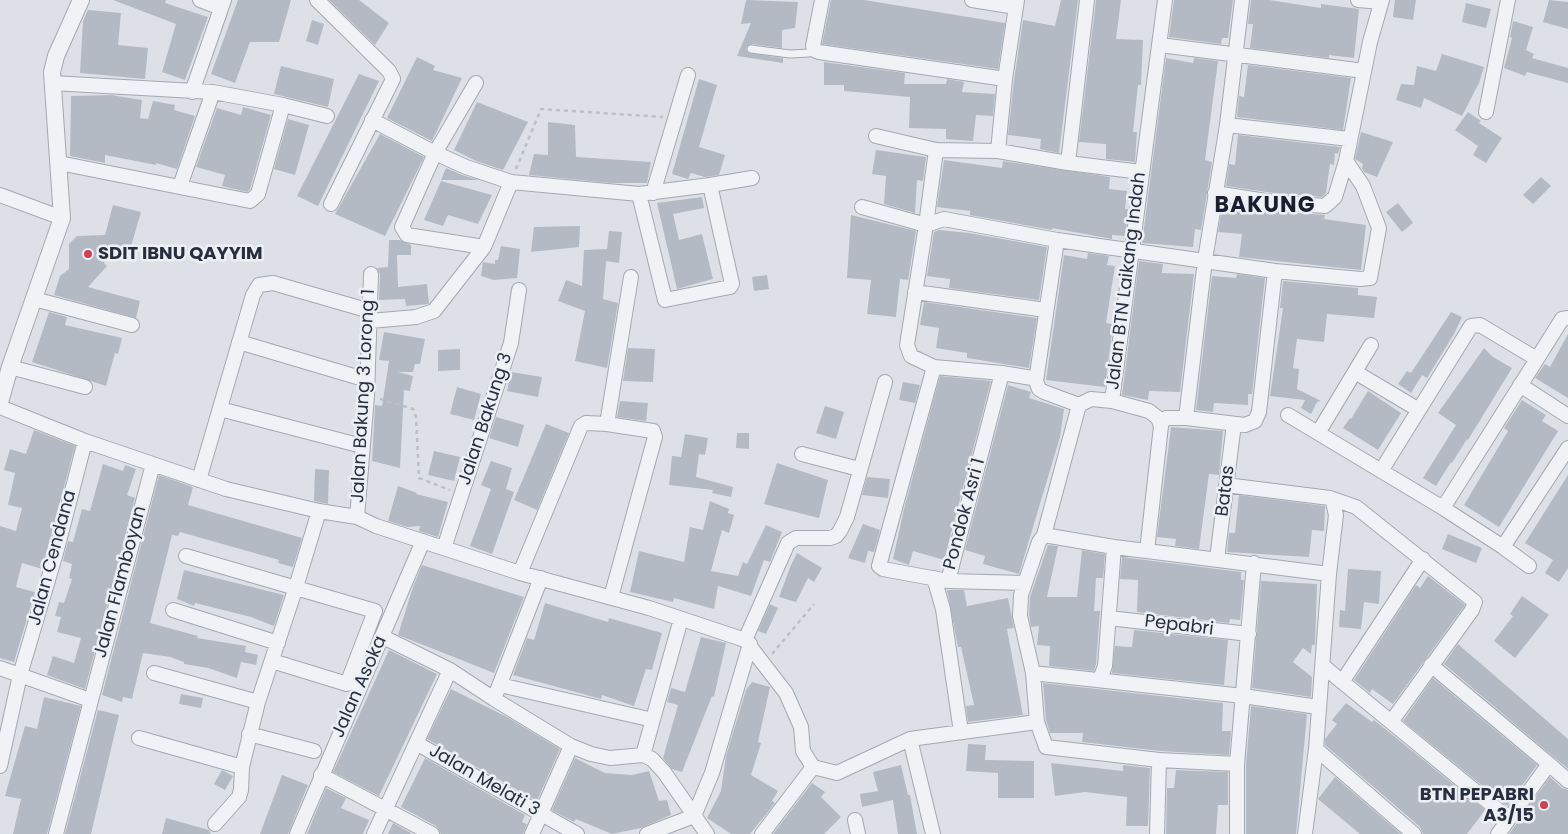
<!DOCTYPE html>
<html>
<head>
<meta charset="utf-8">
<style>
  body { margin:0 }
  canvas { display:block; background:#dde1e7 }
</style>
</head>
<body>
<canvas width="1568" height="834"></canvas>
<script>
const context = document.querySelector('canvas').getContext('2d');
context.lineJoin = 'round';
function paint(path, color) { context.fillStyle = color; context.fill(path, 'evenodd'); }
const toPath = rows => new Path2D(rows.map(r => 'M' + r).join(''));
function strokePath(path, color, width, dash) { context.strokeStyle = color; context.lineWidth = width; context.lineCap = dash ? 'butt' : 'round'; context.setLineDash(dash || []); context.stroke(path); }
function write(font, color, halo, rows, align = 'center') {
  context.font = font + ' Poppins,sans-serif'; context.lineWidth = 5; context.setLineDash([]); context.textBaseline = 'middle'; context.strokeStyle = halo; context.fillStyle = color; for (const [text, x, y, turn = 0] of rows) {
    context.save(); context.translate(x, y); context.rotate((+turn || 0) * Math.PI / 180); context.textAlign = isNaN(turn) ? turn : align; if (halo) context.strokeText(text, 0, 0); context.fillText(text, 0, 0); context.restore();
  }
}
const building = toPath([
  [113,0,166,0,165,3,208,17,185,80,162,72,176,24],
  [238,0,291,0,279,42,250,42,235,83,211,74],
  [329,0,359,0,389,23,375,45],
  [746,0,798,2,795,28,782,30,782,48,752,44,746,48,748,53,783,58,783,63,737,56,751,23,741,24],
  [831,0,864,0,1005,23,998,69,822,44],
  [1061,0,1078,0,1059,153,1040,149,1041,139,1008,135,1014,80,1023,20,1055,26],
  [1096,0,1121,0,1116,39,1143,40,1141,85,1138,85,1133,132,1137,132,1135,162,1106,159,1106,144,1079,142],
  [1174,0,1233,0,1228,38,1222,38,1221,44,1169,37],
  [1251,0,1269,0,1321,8,1321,4,1359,9,1354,58,1329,55,1329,58,1250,48,1253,24,1248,24],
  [1395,0,1416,0,1413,20,1393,17],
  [1549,0,1568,2,1568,29,1543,22],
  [1466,3,1491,9,1486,28,1462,22],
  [88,10,121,13,118,45,148,48,145,79,80,73,83,21],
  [312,20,324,24,318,45,306,41],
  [1513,21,1533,27,1526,50,1534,54,1532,58,1568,68,1568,83,1527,72,1525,76,1504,68,1512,38,1510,37],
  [1442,54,1484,67,1479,83,1462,116,1424,98,1421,108,1396,100,1401,84,1414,85,1417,66,1436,71],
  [417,57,435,66,433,70,462,78,432,141,387,118],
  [1166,58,1193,63,1194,58,1218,61,1205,160,1212,162,1201,230,1195,229,1193,247,1142,243],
  [824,62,905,73,904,84,946,84,947,79,964,82,962,92,995,94,993,116,976,115,973,141,946,139,946,129,909,128,910,97,844,91,844,85,824,85],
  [1248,65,1351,78,1343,130,1237,117,1239,96,1244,97],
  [281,66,334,79,328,107,274,94],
  [359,74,379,81,318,206,297,196],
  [699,79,717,85,699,147,725,155,719,175,705,177,691,173,688,179,672,174],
  [111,95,142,100,140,118,148,119,153,101,175,105,174,110,195,116,177,169,156,163,156,165,105,155,105,163,70,156,71,96],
  [477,102,528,122,503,170,476,161,454,150],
  [243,107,271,115,250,189,247,192,222,186,225,175,196,167,217,108,241,115],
  [1468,112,1481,121,1479,123,1502,138,1486,163,1473,155,1478,146,1455,130],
  [288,119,309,125,295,175,274,169],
  [548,122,575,125,576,157,651,162,647,183,611,183,529,175,534,154,548,155],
  [1361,132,1393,142,1377,177,1364,172,1362,168,1363,164,1355,159],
  [380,134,424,157,385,236,335,214],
  [1238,135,1340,147,1338,154,1335,153,1334,165,1330,164,1326,193,1322,197,1273,193,1226,186,1229,164,1235,165],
  [876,150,926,157,923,181,917,180,915,213,884,204,886,176,872,174],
  [944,160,1002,168,1003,161,1110,177,1109,189,1127,191,1125,209,1129,209,1125,236,1112,235,1112,239,1052,228,1052,230,970,215,970,211,937,207],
  [446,168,462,175,479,180,441,180],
  [1541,177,1551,186,1533,204,1523,195],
  [441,181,492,195,478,224,448,215,443,226,424,220],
  [702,197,704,208,673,214,679,240,702,234,713,279,677,289,657,203],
  [1223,203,1271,211,1325,215,1324,219,1366,225,1361,270,1239,257,1242,234,1218,232],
  [1398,203,1413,223,1402,232,1386,212],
  [113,205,141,212,129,253,110,247,104,263,107,266,88,287,140,301,136,318,54,295,60,276,69,269,69,244,77,236,105,235],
  [851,215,916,231,908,280,900,279,896,317,867,314,871,280,847,278],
  [580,226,579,247,531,252,534,227],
  [939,230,969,233,1047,247,1039,300,949,288,950,279,927,276,934,232],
  [609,231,622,232,619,263,606,261,603,299,618,303,607,368,575,361,585,311,558,301,566,280,582,286,584,250,607,249],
  [389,240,400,240,411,245,411,255,397,255,398,287,427,284,429,304,406,306,405,299,379,300,380,274,377,268,388,267],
  [501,246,520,249,517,278,494,280,481,276,483,262,495,264,495,260,498,260],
  [1088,253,1109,256,1107,265,1115,266,1106,323,1113,324,1105,387,1046,380,1064,255,1087,259],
  [1139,261,1163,264,1162,273,1194,274,1180,392,1149,391,1148,400,1122,395],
  [1237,274,1265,278,1252,394,1248,394,1248,405,1214,403,1213,412,1196,410,1212,276,1236,278],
  [767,275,769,289,754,291,752,277],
  [1283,281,1358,288,1358,295,1377,297,1374,318,1327,314,1324,342,1297,339,1293,368,1299,369,1297,389,1321,401,1317,402,1311,414,1301,408,1305,400,1270,396,1283,308,1280,308],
  [924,302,1037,318,1029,368,967,358,967,353,936,348,939,328,920,325],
  [49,312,67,317,65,325,122,338,118,354,115,353,106,386,32,362],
  [1451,312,1462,317,1454,334,1427,378,1422,375,1411,393,1398,384,1407,371,1411,373],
  [384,332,425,339,420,364,415,364,413,372,398,372,413,376,410,391,404,390,400,468,372,461,375,405,382,406,389,361,379,360],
  [1568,334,1568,398,1535,378,1545,364,1550,367],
  [628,348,655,349,653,382,623,381],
  [1484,348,1493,357,1512,368,1468,440,1467,439,1452,463,1451,462,1436,486,1423,478,1456,425,1438,413],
  [460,349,460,370,438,371,438,350],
  [511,372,542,377,538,397,507,391],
  [940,376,991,381,944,560,913,551,909,565,893,559,904,509],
  [903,382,920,385,915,403,899,400],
  [1008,385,1031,392,1029,398,1064,409,1060,437,1019,574,983,564,985,556,965,550],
  [457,387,481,394,474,420,450,414],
  [1368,391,1401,413,1378,450,1343,428,1350,418,1351,419],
  [1522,400,1546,415,1542,421,1558,431,1499,527,1464,505,1508,431,1504,428],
  [620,401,648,403,646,421,617,417],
  [825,406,844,412,836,439,816,433],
  [496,417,524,425,518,447,489,438],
  [546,424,569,433,537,510,514,500],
  [1171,427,1223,431,1219,475,1209,474,1199,549,1175,546,1176,539,1157,537],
  [34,430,75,446,42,569,22,563,16,587,35,592,14,662,0,658,0,526,16,531,22,508,8,505,15,473,4,470,10,449,26,454],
  [737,433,749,433,749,449,736,448],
  [685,434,708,438,705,455,699,454,696,477,733,487,731,497,712,493,713,490,669,485,672,456,681,457],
  [434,451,460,457,454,481,428,475],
  [491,461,512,468,506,489,514,492,492,554,470,546,491,489,481,485],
  [777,463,828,480,819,518,764,504],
  [103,464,123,471,125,465,136,469,127,495,135,498,85,689,47,675,53,656,74,663,81,638,57,632,61,617,55,616,59,602,64,603,72,579,69,578,72,564,63,561,68,541,73,542,82,509,90,511],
  [315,469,329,470,328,504,314,501],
  [159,475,193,487,188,505,302,538,293,567,278,563,279,560,180,532,178,536,172,535,150,623,198,636,197,638,246,646,245,652,258,655,256,665,241,662,237,678,208,668,184,664,184,662,170,657,143,653,132,699,123,697,122,702,102,695],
  [1568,475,1568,568,1559,582,1545,573,1553,560,1525,543],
  [867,477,890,479,888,498,862,495],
  [398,486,417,493,416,494,448,502,438,537,419,531,420,526,407,527,388,521],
  [1239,495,1325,506,1324,531,1312,530,1309,557,1227,552,1229,533,1235,533],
  [710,501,729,509,728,513,734,515,729,533,722,530,711,571,738,576,743,562,747,564,766,525,782,532,770,562,764,560,751,596,718,586,714,609,674,598,673,602,630,592,639,551,684,562,690,527,703,530],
  [863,524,880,530,874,552,868,551,865,563,848,558],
  [1448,534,1482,548,1476,563,1442,549],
  [1048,545,1058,546,1047,597,1077,597,1082,550,1105,554,1103,578,1096,578,1094,611,1100,611,1096,664,1094,671,1049,666,1050,646,1037,645,1039,626,1031,627,1029,615,1030,597],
  [797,553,822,568,814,582,808,578,796,602,779,597,791,565],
  [1122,557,1241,572,1241,580,1244,580,1240,620,1230,619,1229,623,1137,612,1138,580,1120,579],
  [422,565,524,597,494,673,398,635,413,587],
  [1348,569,1381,571,1379,604,1364,602,1361,629,1339,627,1340,610,1345,611],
  [184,570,284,595,274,626,251,617,195,603,194,606,177,599],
  [1428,576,1465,605,1393,704,1372,689,1370,693,1354,680,1416,585,1420,588],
  [1261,581,1317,584,1315,645,1312,645,1311,654,1303,648,1293,662,1312,677,1311,697,1252,688],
  [947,590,964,590,967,606,1008,598,1014,628,1007,629,1023,715,968,722,966,706,974,705,961,647,958,647],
  [1522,596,1549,615,1515,658,1494,641,1513,616,1510,614],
  [545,603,608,622,609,618,662,633,652,670,646,669,634,706,602,695,601,699,513,675,527,638,534,640],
  [770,604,778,608,766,634,758,631],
  [1134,630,1228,640,1224,685,1112,673,1115,646,1132,647],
  [701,637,726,643,714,697,712,696,682,772,672,769,663,758,678,705,667,702,671,688,685,692],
  [1458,644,1568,739,1568,769,1444,664],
  [389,650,437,674,379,796,333,772],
  [1433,678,1537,765,1507,806,1403,721],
  [752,682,770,687,758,742,761,743,751,775,778,791,772,801,775,803,750,834,731,834,707,818,721,791,726,756,746,690],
  [1043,683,1223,703,1222,731,1231,731,1229,755,1160,751,1082,742,1083,733,1050,733,1046,720],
  [451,689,507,717,560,749,537,801,427,739],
  [181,694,203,698,201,708,179,704],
  [44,697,81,706,47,834,13,834,21,799,5,796,25,726,37,729],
  [1346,703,1372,722,1374,720,1485,810,1467,834,1423,834,1420,827,1325,745,1325,739,1337,724,1332,720],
  [1251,706,1307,714,1296,834,1246,834,1246,764],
  [98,710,119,715,91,834,65,834],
  [968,744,986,745,985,760,1034,761,1034,798,998,798,998,773,966,771],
  [425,758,525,815,522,822,527,824,523,834,441,834,436,826,401,807],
  [575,758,605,773,632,775,649,771,659,801,667,800,671,815,641,828,612,834,576,819,574,822,552,810],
  [1051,763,1123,771,1123,765,1150,768,1148,826,1126,826,1127,797,1085,792,1055,796],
  [901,765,908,795,910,795,917,834,898,834,893,800,862,807,860,794,878,791,873,772],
  [222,770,233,776,225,790,214,784],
  [1176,770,1228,772,1228,805,1218,805,1216,834,1166,834,1167,788,1174,788],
  [282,775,308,785,288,834,260,834],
  [1335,777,1401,834,1360,834,1318,799],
  [1550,777,1562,788,1568,790,1568,834,1509,834],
  [812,783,825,792,821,797,841,817,824,834,773,834],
  [326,788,346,798,341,808,369,820,363,834,307,834],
  [166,818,209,830,211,834,162,834],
  [393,823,411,833,410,834,388,834]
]);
const path = toPath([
  [516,169,541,109,663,117],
  [380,399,413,409,416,417,419,478,450,490],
  [772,654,814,604]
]);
const service = toPath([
  [751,49,790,54,809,53,814,50]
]);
const minor = toPath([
  [200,0,221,8],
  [317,0,389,71,393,79,331,204],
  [822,0,813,46,814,50,819,52,1005,79],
  [972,0,1016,7],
  [1165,0,1112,401,1149,411,1158,418,1161,426,1147,551,1329,574,1316,749,1414,834],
  [1358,0,1381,2],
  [1160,45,1364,71],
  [52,83,213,92,283,105,258,194,250,201,59,163],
  [476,83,435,153,402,227,407,235,484,247],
  [192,92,224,0],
  [283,105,327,116],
  [1486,112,1508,0],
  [372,120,435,153,466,167,511,182,639,194,710,185,732,284,730,287,665,300,639,194],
  [1227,125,1349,139],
  [876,136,936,150,998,151,1068,163,1141,172],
  [936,150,926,225,907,345,911,356,934,367,879,566,883,569,948,581,1024,583],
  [998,151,1005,79,1017,0],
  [1068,163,1087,0],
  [710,185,752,178],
  [180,186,213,92],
  [653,193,688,75],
  [1215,193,1272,202,1325,206,1335,197,1346,161],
  [0,195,62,218],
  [862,207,926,225,944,219,1057,240,1275,271,1360,279,1370,278,1379,228,1363,186,1346,161,1370,42,1382,0],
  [915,292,1046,310],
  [34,299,132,325],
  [370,321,416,317,434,311,484,247,511,182],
  [239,342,367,380],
  [10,367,85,387],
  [934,367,1002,373,1032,378,1036,381,1057,240],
  [1355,372,1419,410],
  [1036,381,1039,389,1044,392,1079,405],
  [1520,385,1568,416],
  [0,407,85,441,226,489,319,511,357,517,376,526,520,573,649,608,745,640,786,693,801,727,803,751,813,767,837,773,910,739,1037,722,1033,673,1020,616,1021,595,1039,542,1044,535,1079,405,1091,399,1112,401],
  [220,409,362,446],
  [1288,415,1443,508,1503,547,1529,566],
  [1186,418,1245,425,1255,421,1259,412,1275,271],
  [607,424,653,431,655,437,611,597],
  [1161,426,1163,420,1166,418,1186,418,1205,260,1227,125,1242,0],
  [1318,433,1371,345],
  [802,454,859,469],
  [1381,471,1471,326,1480,325,1537,359,1562,319,1568,318],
  [199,480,253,295,259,285,273,283,370,311],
  [1226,485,1330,498,1333,502,1336,515,1329,574],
  [1330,498,1356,507,1475,602,1472,610,1391,722],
  [1443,508,1537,359],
  [357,517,367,396,371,274],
  [1044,535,1114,547,1147,551],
  [1503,547,1568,448],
  [444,548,511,343,519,290],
  [186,556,375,611,347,684,272,661],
  [1217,559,1234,424],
  [520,573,581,426,586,423,607,424,631,277],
  [934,578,943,609,961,732],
  [948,581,1002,373],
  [173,610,278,643],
  [1109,618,1249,634],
  [681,619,643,755,652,759,664,772,707,834],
  [383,637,450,670],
  [745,640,788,543,796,538,830,538,836,536,840,531,847,517,885,382],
  [1431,665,1549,764],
  [1323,666,1509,819],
  [0,668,90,700],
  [154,673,258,702],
  [1033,673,1243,696,1318,707],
  [1100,679,1105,666,1114,547],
  [1342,682,1423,559],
  [500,685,653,720],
  [494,699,571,746,591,754,610,758,643,755],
  [1037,722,1046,747,1159,760,1157,834],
  [249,734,314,751],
  [139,738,242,767,258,702,296,587,319,511],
  [910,739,933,834],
  [416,743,577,834],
  [1159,760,1237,764,1237,834],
  [1237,764,1254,563],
  [0,766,20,675,56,553,85,441],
  [321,775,432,834],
  [855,820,858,834],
  [215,824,239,797,241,790,242,767],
  [56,834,153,464],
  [297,834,423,541],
  [374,834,450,670,494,699,541,578],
  [532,834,571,746],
  [647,834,694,816,712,773,750,644],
  [762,834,813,767],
  [1305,834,1316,749],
  [1498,834,1549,764,1568,781]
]);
const tertiary = toPath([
  [0,402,10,367,62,218,52,72,56,56,81,0]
]);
const markers = [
  [88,254,5,"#cf4050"],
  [1544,805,5,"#cf4050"]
];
const poiNames = [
  ["SDIT IBNU QAYYIM",98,254],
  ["BTN PEPABRI",1534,795,"right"],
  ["A3/15",1534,816,"right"]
];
const streetNames = [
  ["Jalan BTN Laikang Indah",1127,281,-83],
  ["Jalan Bakung 3 Lorong 1",364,396,-87],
  ["Jalan Bakung 3",486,419,-72],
  ["Batas",1226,491,-83],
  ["Pondok Asri 1",965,514,-75],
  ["Jalan Cendana",53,558,-75],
  ["Jalan Flamboyan",121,582,-75],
  ["Pepabri",1179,626,7],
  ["Jalan Asoka",360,687,-66],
  ["Jalan Melati 3",484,781,30]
];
const districtNames = [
  ["BAKUNG",1265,206]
];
paint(building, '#b4bac4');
strokePath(service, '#a3a8b1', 9);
strokePath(minor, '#a3a8b1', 16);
strokePath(tertiary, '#a3a8b1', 18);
strokePath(path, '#bcbfc6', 2.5, [4, 4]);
strokePath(service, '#f0f2f6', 7);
strokePath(minor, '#f0f2f6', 14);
strokePath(tertiary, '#f0f2f6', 16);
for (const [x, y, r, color] of markers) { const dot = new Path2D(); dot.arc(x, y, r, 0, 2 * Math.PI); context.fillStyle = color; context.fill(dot); strokePath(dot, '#ecf0f5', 2); }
write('bold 18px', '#272e3e', '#ecf0f5', poiNames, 'left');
write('18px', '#272e3e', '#ecf0f5', streetNames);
context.letterSpacing = '1px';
write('bold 22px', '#191f2e', '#ecf0f5', districtNames);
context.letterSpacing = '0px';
</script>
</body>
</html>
